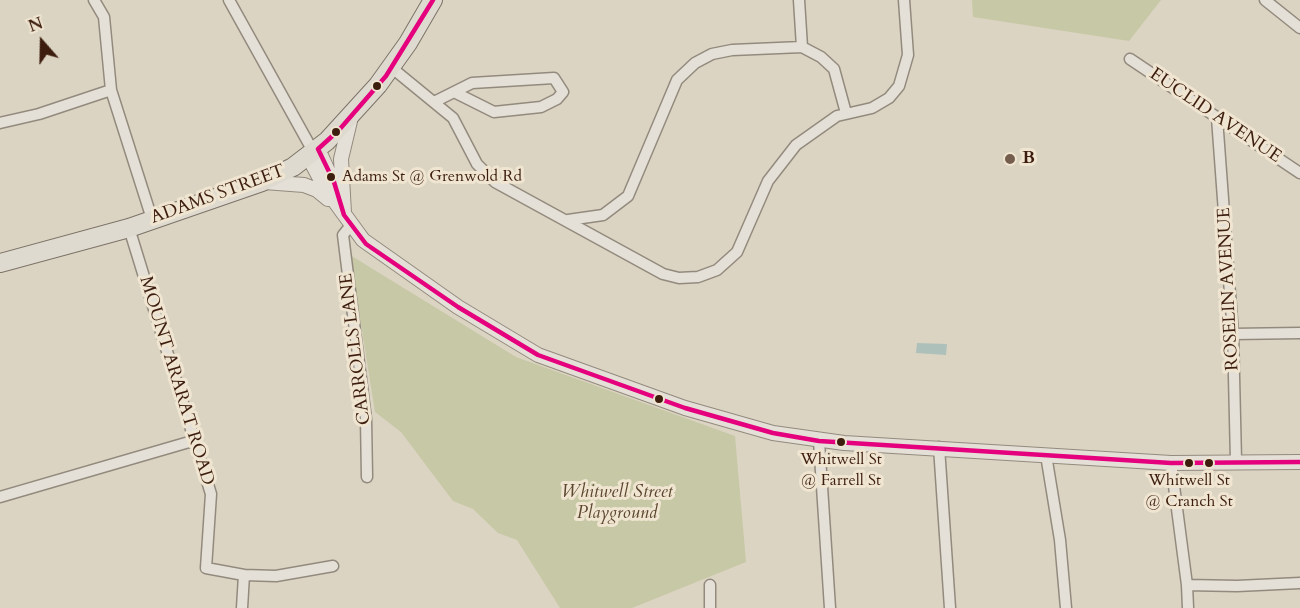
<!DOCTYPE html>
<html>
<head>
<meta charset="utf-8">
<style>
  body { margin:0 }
  #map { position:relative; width:1300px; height:608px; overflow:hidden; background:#dcd4c2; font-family:Cardo,serif }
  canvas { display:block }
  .north { position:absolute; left:12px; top:12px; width:60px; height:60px; -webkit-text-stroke:4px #efe5d1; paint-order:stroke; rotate:340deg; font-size:16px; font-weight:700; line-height:24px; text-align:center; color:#3d1d0e }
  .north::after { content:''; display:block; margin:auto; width:21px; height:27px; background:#3d1d0e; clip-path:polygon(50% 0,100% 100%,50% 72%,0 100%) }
</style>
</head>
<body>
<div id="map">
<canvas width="1300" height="608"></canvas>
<div class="north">N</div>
</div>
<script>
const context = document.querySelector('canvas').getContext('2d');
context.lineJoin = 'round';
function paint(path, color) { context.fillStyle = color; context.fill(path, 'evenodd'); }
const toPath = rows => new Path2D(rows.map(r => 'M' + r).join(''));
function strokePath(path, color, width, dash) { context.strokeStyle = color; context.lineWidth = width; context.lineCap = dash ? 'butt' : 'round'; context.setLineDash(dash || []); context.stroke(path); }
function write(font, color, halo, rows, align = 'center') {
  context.font = font + ' Cardo,serif'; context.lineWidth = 6; context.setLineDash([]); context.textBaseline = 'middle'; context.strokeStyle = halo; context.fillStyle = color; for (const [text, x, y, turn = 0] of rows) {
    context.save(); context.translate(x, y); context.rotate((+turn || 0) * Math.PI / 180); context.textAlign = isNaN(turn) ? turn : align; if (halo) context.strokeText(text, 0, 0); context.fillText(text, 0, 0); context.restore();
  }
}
const green = toPath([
  [972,0,1161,0,1129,41,973,17],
  [350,255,516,357,735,436,746,562,632,608,560,608,517,540,498,533,473,509,453,501,401,432,375,412]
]);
const water = toPath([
  [917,343,947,344,946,355,916,353]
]);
const minor = toPath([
  [94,0,104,17,111,90,152,219],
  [229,0,314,153],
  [799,0,802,47],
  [1265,0,1300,28],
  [1130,59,1300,173],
  [392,68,453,118,477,164,495,182,663,274,679,278,698,277,717,270,737,252,768,181,796,145,837,116,872,108,889,98,899,86,908,55,904,0],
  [434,102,472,83,554,78,563,92,557,99,541,107,494,112,454,92],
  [1217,118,1233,334,1236,461],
  [0,123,39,114,111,90],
  [568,220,603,215,628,196,677,80,695,63,712,54,732,50,802,47,821,57,834,69,846,113],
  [351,225,343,235,366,419,367,477],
  [129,228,211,494,206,568,244,575],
  [1233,334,1300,333],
  [819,441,830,608],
  [939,447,950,608],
  [1046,455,1060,540,1066,608],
  [1171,463,1187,585,1237,586,1300,583],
  [0,497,196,440],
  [710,585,710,608],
  [1187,585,1188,608],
  [242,608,244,575,276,576,333,566]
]);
const tertiary = toPath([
  [318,149,338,193],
  [308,156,325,188,363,240,458,307,538,355,685,408,773,433,844,443,1171,463,1300,462],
  [264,182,304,185,317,190,328,199],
  [344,213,341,159,351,117]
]);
const primary = toPath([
  [0,263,129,228,262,182,293,167,327,141,378,85,408,43,433,0]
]);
const bus1 = toPath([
  [433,0,386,76,339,130,318,149,334,182,344,215,366,244,458,307,538,355,685,408,773,433,819,441,1171,463,1300,462]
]);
const markers = [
  [377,86,5,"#3d1d0e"],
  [336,132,5,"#3d1d0e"],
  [1010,159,6,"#755d4d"],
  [331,177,5,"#3d1d0e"],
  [659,399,5,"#3d1d0e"],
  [841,442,5,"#3d1d0e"],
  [1189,463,5,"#3d1d0e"],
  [1209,463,5,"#3d1d0e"]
];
const busNames = [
  ["Adams St @ Grenwold Rd",342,177,"left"],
  ["Whitwell St",841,460],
  ["@ Farrell St",841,481],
  ["Whitwell St",1189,481],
  ["@ Cranch St",1189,502]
];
const streetNames = [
  ["EUCLID AVENUE",1215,116,34],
  ["ADAMS STREET",218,195,-20],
  ["ROSELIN AVENUE",1229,289,-93],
  ["CARROLLS LANE",356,349,-97],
  ["MOUNT ARARAT ROAD",176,381,73]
];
const poiNames = [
  ["B",1022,159]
];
const parkNames = [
  ["Whitwell Street",617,493],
  ["Playground",617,514]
];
paint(green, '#c6c8a6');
paint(water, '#adc0ba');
strokePath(minor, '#938a7e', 13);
strokePath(tertiary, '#938a7e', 16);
strokePath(primary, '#7c7367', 20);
strokePath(minor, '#e4e0d7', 10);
strokePath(tertiary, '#e4e0d7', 14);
strokePath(primary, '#dfdad0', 18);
strokePath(bus1, '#e5007d', 4.5);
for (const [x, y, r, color] of markers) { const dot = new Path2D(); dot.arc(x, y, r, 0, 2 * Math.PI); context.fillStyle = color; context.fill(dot); strokePath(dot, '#efe5d1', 2); }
write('16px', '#3d1d0e', '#efe5d1', busNames);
write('18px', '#3d1d0e', '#efe5d1', streetNames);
write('bold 18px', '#3d1d0e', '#efe5d1', poiNames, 'left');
write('italic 18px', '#5b452e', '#efe5d1', parkNames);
</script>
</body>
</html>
